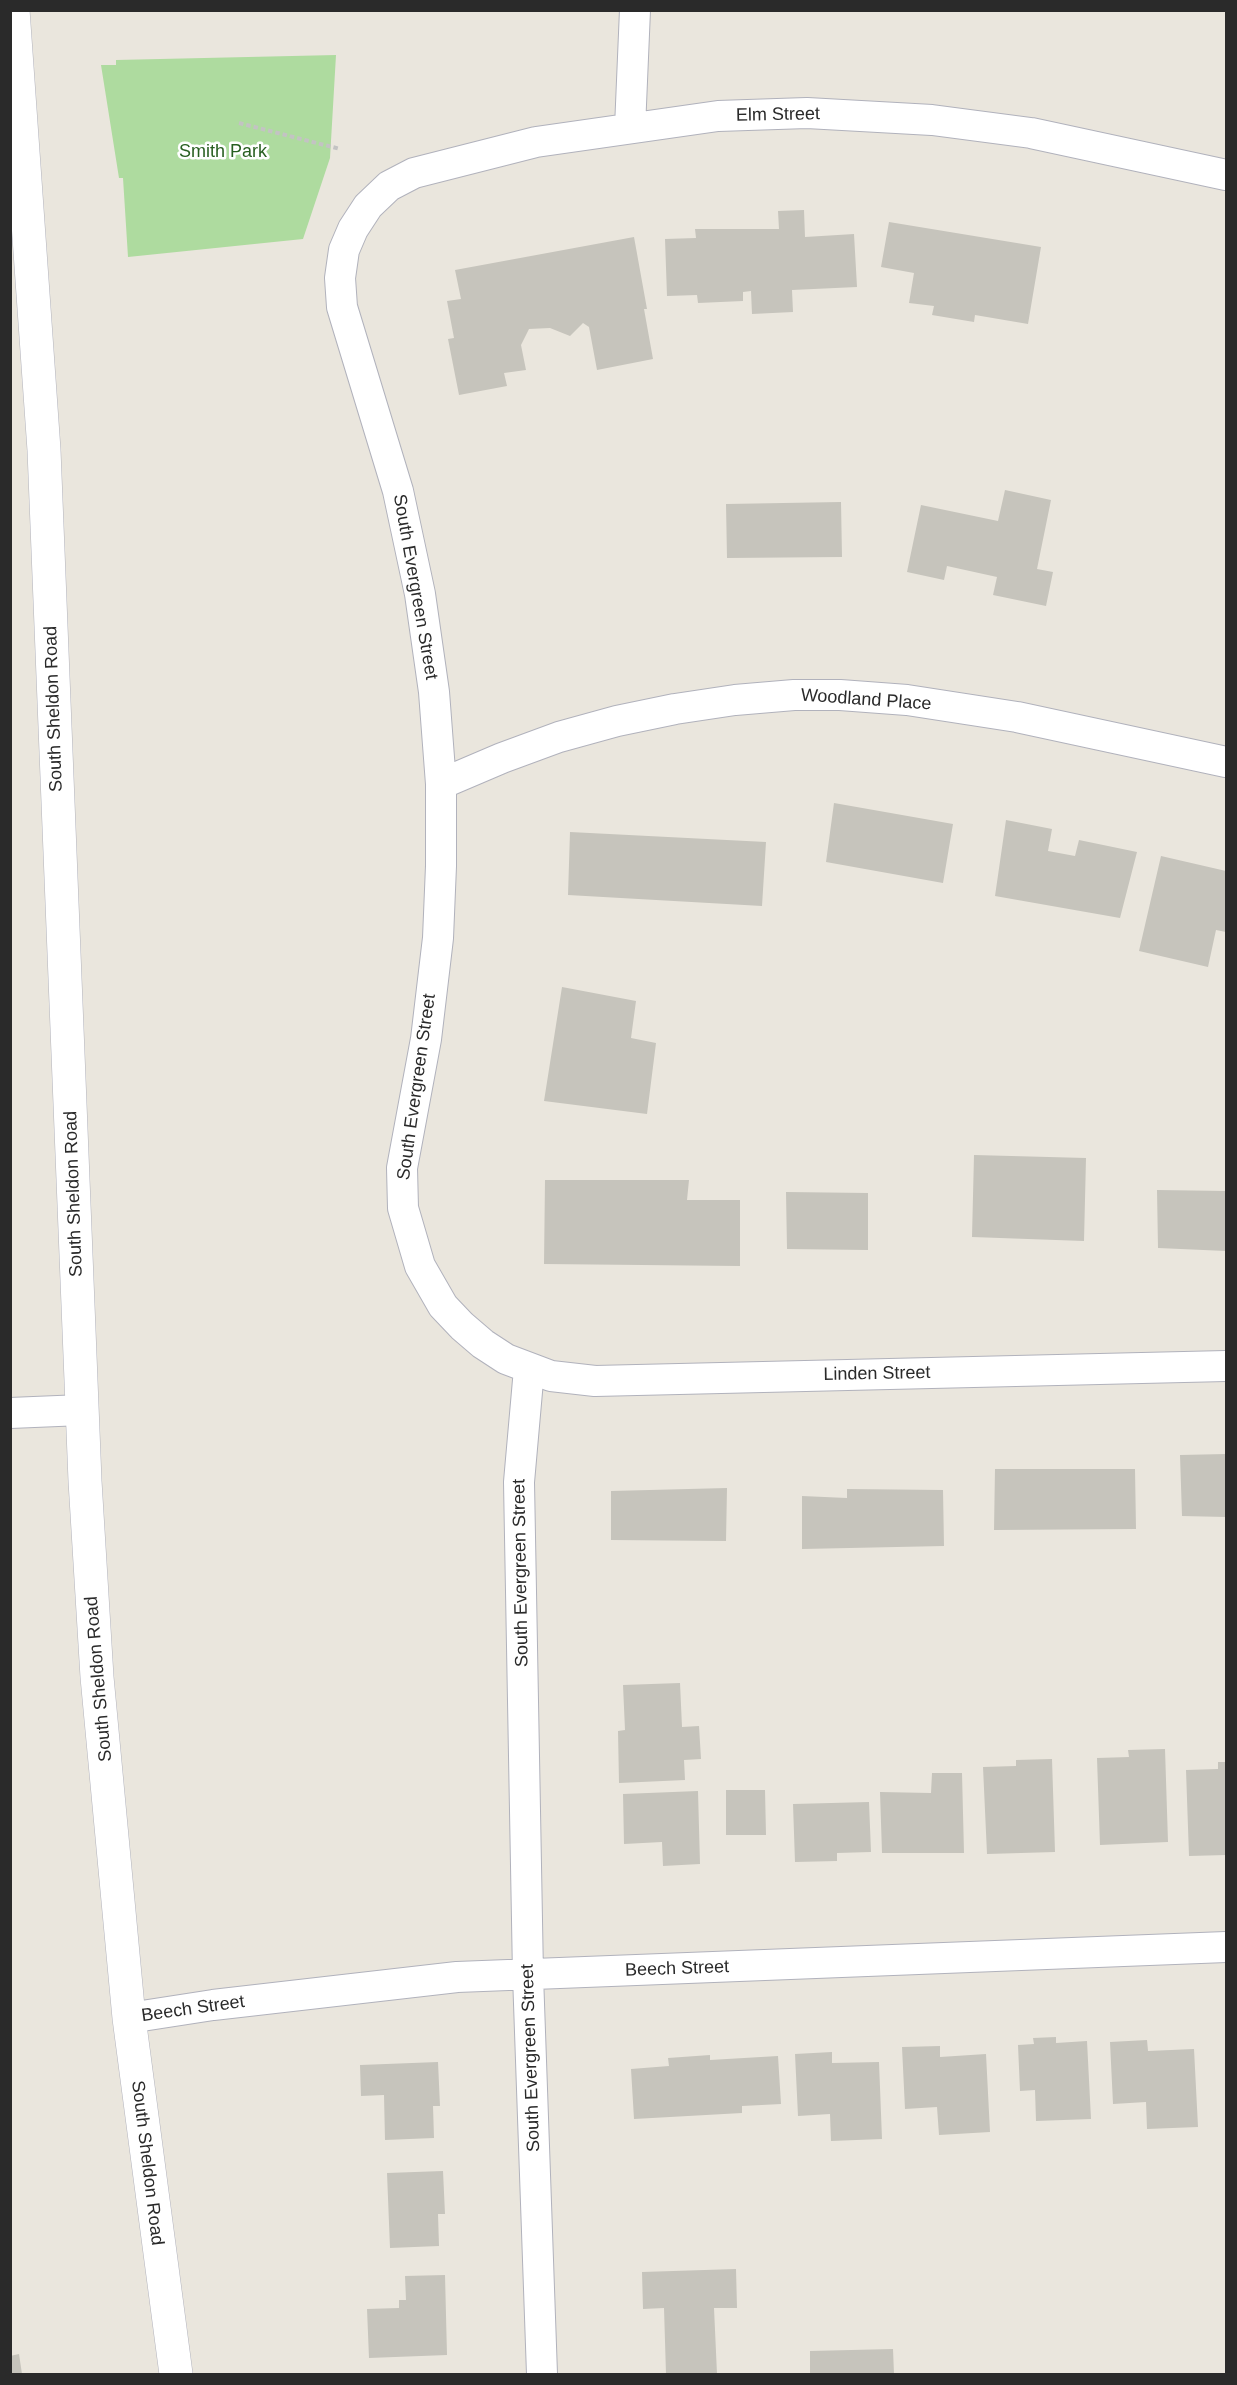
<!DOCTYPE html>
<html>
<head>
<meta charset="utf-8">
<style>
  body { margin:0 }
  #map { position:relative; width:1237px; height:2385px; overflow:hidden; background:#eae6dd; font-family:Arial,sans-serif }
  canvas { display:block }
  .frame { position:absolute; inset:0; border:12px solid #2a2a2a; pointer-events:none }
</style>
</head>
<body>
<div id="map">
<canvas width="1237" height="2385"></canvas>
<div class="frame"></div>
</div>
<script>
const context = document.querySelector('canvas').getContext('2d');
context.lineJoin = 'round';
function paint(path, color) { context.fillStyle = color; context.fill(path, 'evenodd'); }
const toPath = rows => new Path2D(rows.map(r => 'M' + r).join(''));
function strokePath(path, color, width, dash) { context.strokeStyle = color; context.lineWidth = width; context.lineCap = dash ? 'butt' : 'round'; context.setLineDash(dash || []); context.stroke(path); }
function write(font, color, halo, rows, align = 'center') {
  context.font = font + ' Arial,sans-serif'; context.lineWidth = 5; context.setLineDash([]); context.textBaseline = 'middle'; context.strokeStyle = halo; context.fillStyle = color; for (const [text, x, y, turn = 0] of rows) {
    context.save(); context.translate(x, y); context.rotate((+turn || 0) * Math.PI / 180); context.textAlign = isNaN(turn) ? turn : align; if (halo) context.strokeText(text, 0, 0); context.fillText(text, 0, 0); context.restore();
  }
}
const green = toPath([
  [336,55,330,158,303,239,128,257,123,178,119,178,101,65,116,65,116,60]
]);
const building = toPath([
  [804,210,805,237,854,234,857,287,792,290,793,312,752,314,751,291,743,292,743,301,698,303,697,295,667,296,665,239,696,238,695,229,779,229,778,211],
  [889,222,1041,247,1028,324,975,315,974,322,932,315,934,306,909,303,914,273,881,267],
  [634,237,647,309,644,309,653,359,597,370,589,327,583,323,570,336,550,328,529,329,521,345,526,370,504,373,507,386,459,395,448,339,454,338,447,301,461,299,455,270],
  [1005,490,1051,500,1037,569,1053,572,1046,606,993,595,997,577,947,566,944,580,907,572,921,505,998,521],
  [841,502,842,557,727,558,726,504],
  [834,803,953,824,943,883,826,862],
  [1006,820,1052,829,1048,851,1075,856,1079,840,1137,852,1120,918,995,896],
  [570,832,766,842,762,906,568,895],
  [1161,856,1226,871,1226,932,1216,930,1208,967,1139,951],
  [562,987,636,1001,631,1038,656,1043,647,1114,544,1101],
  [974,1155,1086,1158,1084,1241,972,1237],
  [545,1180,689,1180,687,1200,740,1200,740,1266,544,1264],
  [1157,1190,1226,1191,1226,1251,1158,1248],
  [786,1192,868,1193,868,1250,787,1249],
  [1226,1454,1226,1517,1182,1516,1180,1455],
  [995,1469,1135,1469,1136,1529,994,1530],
  [727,1488,726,1541,611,1540,611,1491],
  [847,1489,943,1490,944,1546,802,1549,802,1496,847,1498],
  [680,1683,682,1727,699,1726,701,1759,684,1760,685,1780,619,1783,618,1731,625,1730,623,1685],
  [1165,1749,1168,1842,1100,1845,1097,1758,1129,1757,1128,1750],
  [1052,1759,1055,1852,987,1854,983,1767,1016,1766,1016,1760],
  [1218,1762,1226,1762,1226,1855,1189,1856,1186,1770,1218,1769],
  [932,1773,962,1773,964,1853,882,1853,880,1792,931,1793],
  [726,1790,765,1790,766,1835,726,1835],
  [698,1791,700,1864,663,1866,662,1842,624,1844,623,1794],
  [869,1802,871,1852,837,1853,837,1861,795,1862,793,1804],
  [1056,2037,1056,2043,1087,2041,1091,2119,1036,2121,1035,2090,1020,2091,1018,2045,1034,2044,1033,2038],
  [1147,2040,1148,2051,1194,2049,1198,2127,1147,2129,1146,2102,1113,2104,1110,2042],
  [940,2046,940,2057,986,2054,990,2132,939,2135,937,2107,905,2109,902,2047],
  [832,2052,832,2063,879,2062,882,2139,831,2141,830,2114,798,2116,795,2054],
  [710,2055,710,2060,778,2056,781,2104,742,2106,742,2113,634,2119,631,2069,669,2066,668,2058],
  [438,2062,440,2106,433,2106,434,2138,385,2140,384,2095,361,2096,360,2065],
  [443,2171,445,2214,438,2214,439,2246,390,2248,387,2173],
  [736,2269,737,2308,714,2308,717,2374,666,2374,664,2308,643,2309,642,2272],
  [445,2275,447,2355,369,2358,367,2309,399,2308,399,2300,406,2300,405,2276],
  [893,2349,894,2374,810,2374,810,2351],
  [19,2354,22,2374,10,2374,10,2356]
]);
const path = toPath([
  [239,123,340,149]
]);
const street = toPath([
  [630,128,635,10],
  [1226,175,1031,133,932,120,807,113,718,116,536,142,414,173,389,186,368,206,353,229,344,250,340,278,342,307,398,491,420,594,434,692,441,784,441,866,438,938,426,1039,402,1168,403,1208,420,1266,443,1306,462,1326,483,1344,506,1359,551,1376,595,1381,1226,1366],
  [441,784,502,758,559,737,617,721,675,709,735,700,794,695,840,695,907,700,1017,717,1226,762],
  [529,1369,519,1482,528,1975,542,2374],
  [10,1413,82,1410],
  [129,2018,213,2005,457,1977,1226,1947]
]);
const secondary = toPath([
  [13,10,44,450,85,1481,97,1677,129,2018,176,2374]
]);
const streetNames = [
  ["Elm Street",778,115,-1],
  ["South Evergreen Street",415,587,80],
  ["Woodland Place",866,700,4],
  ["South Sheldon Road",54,709,-92],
  ["South Evergreen Street",417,1087,-82],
  ["South Sheldon Road",74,1194,-92],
  ["Linden Street",877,1374,-1],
  ["South Evergreen Street",521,1573,-91],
  ["South Sheldon Road",99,1679,-95],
  ["Beech Street",677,1969,-2],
  ["Beech Street",193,2009,-8],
  ["South Evergreen Street",531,2058,-92],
  ["South Sheldon Road",147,2163,83]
];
const parkNames = [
  ["Smith Park",223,152]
];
paint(green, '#aedb9f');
paint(building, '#c6c4bc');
strokePath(street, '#b1b2bc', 32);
strokePath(secondary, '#b1b2bc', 34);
strokePath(path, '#c3c3c3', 4, [4.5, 3]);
strokePath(street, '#fff', 30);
strokePath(secondary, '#fff', 33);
write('18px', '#2a2a2a', '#fff', streetNames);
write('18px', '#285f21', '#fff', parkNames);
</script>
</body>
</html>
